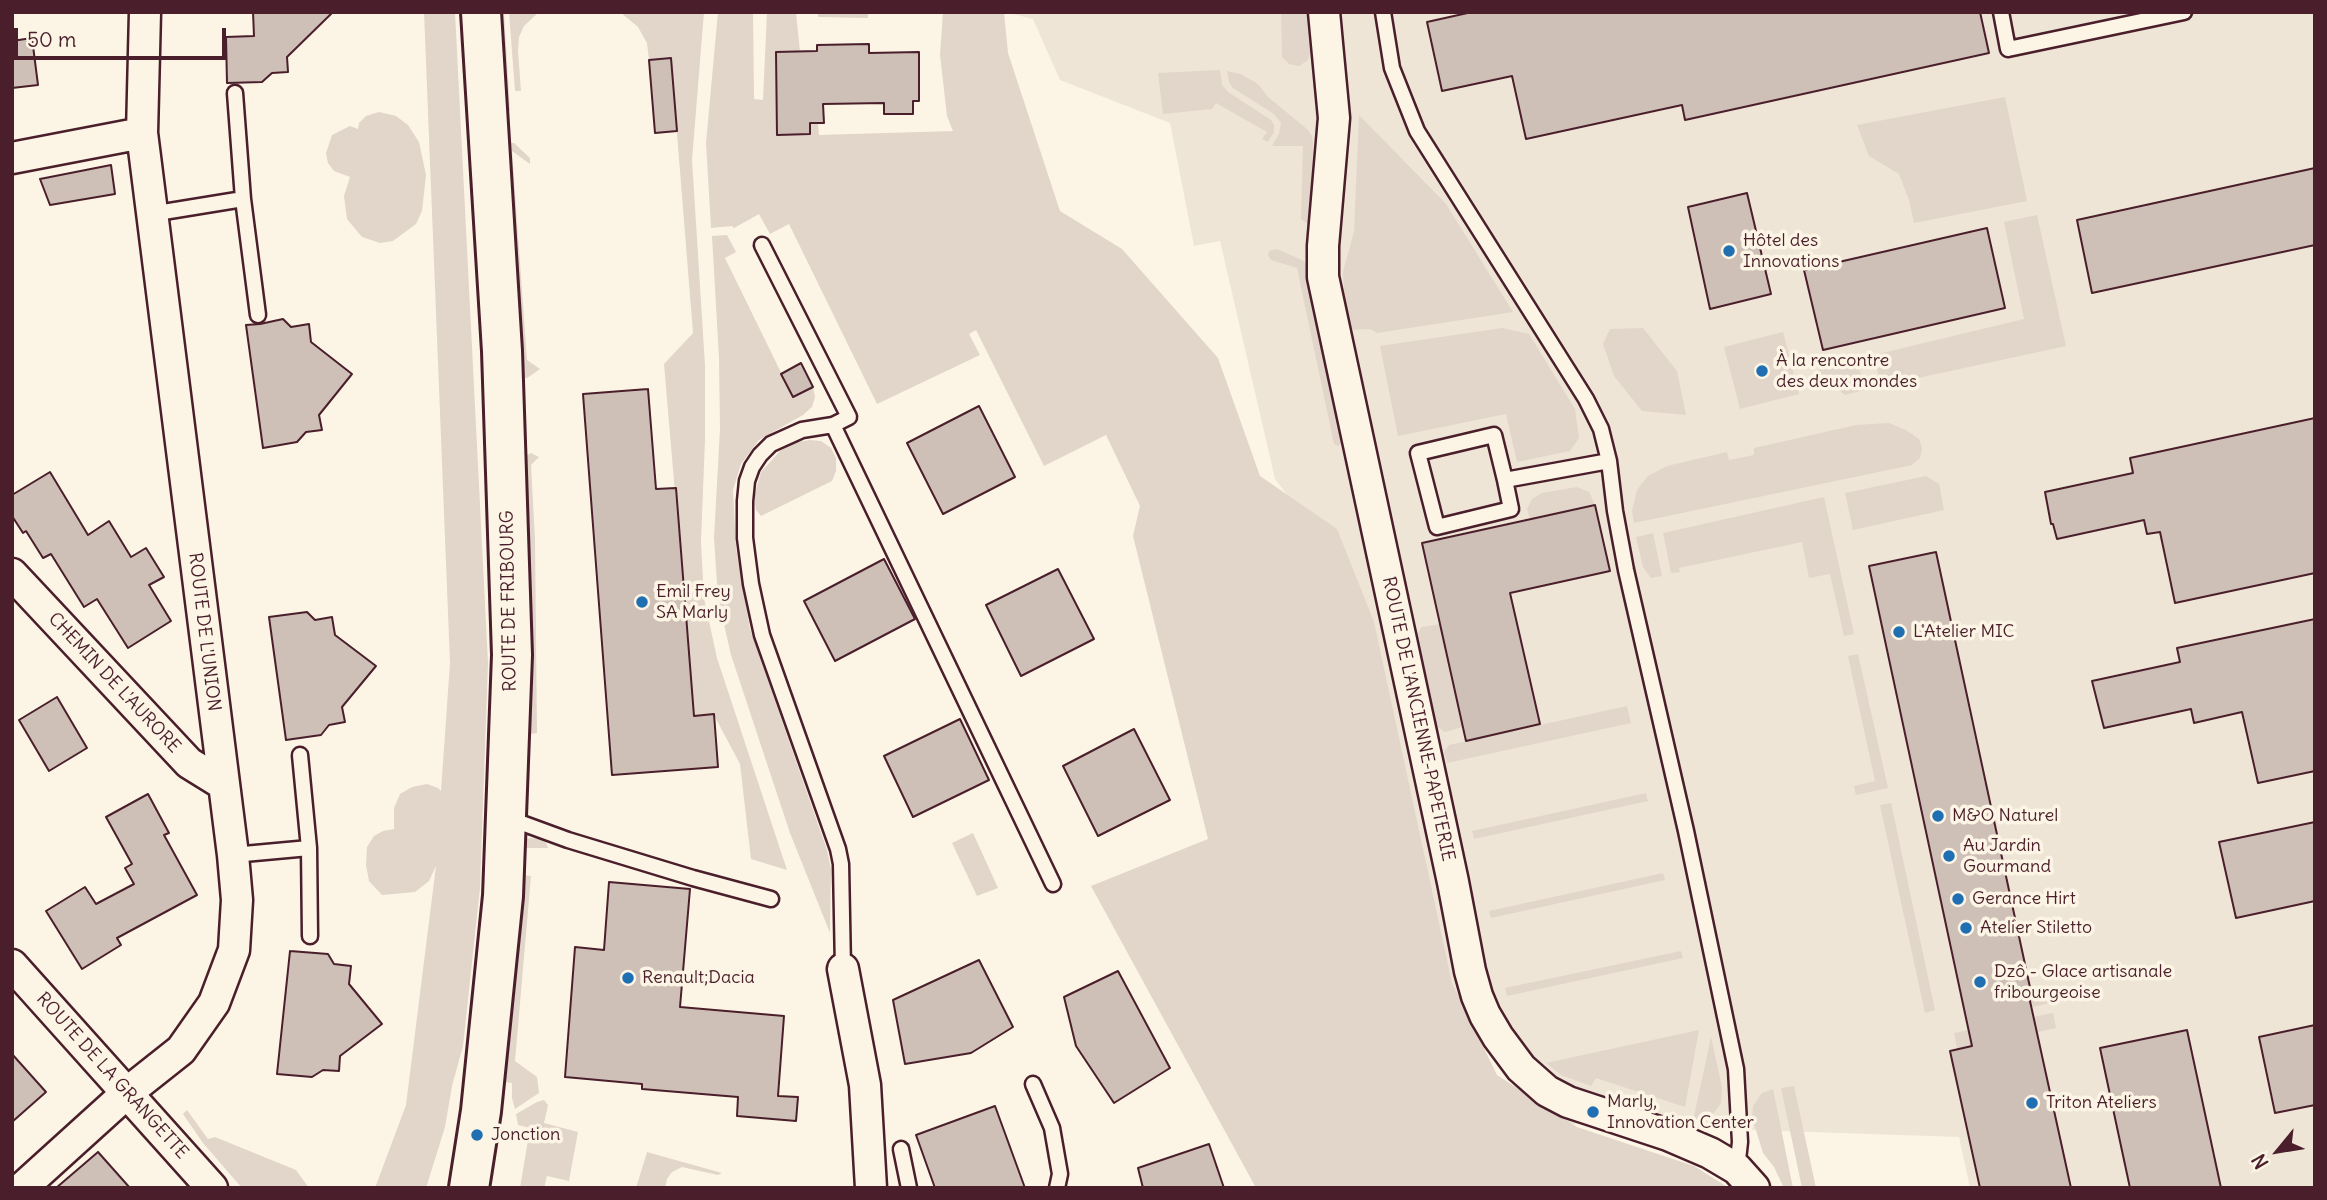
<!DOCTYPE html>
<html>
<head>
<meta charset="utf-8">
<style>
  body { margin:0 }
  #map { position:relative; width:2327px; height:1200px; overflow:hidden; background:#fcf5e5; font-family:Delius,sans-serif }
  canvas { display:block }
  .frame { position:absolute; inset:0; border:14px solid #4a1f2b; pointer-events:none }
  .north { position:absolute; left:2243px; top:1116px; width:70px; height:70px; -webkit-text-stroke:5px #fcf5e5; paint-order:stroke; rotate:240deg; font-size:19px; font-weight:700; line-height:28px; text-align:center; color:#4a1f2b }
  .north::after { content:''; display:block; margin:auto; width:24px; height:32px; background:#4a1f2b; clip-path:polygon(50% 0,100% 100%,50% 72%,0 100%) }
  .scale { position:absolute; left:14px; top:28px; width:212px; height:32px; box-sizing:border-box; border:4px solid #4a1f2b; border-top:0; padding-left:9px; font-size:21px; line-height:24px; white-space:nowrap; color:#4a1f2b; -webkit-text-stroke:5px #fcf5e5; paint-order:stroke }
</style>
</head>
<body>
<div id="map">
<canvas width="2327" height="1200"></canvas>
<div class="frame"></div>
<div class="north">N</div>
<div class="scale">50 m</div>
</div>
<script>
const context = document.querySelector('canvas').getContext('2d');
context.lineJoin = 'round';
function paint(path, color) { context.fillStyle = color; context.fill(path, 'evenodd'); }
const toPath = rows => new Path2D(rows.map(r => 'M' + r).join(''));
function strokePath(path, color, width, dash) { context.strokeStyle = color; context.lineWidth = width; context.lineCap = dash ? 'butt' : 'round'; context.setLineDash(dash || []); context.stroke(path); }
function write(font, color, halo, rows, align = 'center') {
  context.font = font + ' Delius,sans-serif'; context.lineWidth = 7; context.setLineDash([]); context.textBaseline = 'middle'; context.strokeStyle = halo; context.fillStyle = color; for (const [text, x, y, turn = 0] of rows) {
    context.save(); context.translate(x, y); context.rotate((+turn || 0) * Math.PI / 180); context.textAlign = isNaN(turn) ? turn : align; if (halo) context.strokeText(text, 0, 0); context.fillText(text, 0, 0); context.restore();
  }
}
const built = toPath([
  [1005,12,2315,12,2315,1188,1970,1188,1959,1137,1539,1123,1445,984,1362,593,1275,479,1220,241,1194,246,1170,123,1060,80,1033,19]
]);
const green = toPath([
  [424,12,455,12,488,663,480,888,463,1046,452,1086,445,1127,426,1188,375,1188,406,1105,436,866,429,881,415,892,382,895,369,881,366,865,367,847,374,836,383,831,394,829,394,808,400,794,412,787,427,784,438,788,441,791,450,663],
  [493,12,504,12,510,111,504,109],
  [509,12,539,12,524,26,519,37,518,51,521,91,515,91],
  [620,12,704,12,692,160,705,365,705,439,701,542,704,598,717,658,787,870,751,859,740,764,714,715,694,716,664,364,693,333,671,59,649,60,647,43,638,27],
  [718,12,753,12,754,99,763,100,767,12,796,12,800,52,776,52,778,135,810,134,810,123,818,123,819,135,953,131,947,116,940,55,943,12,1004,12,1008,53,1060,211,1122,249,1218,358,1260,476,1337,529,1374,622,1452,983,1497,1075,1577,1127,1694,1166,1729,1188,1256,1188,1091,886,1208,839,1133,536,1140,506,1106,435,1044,466,976,330,969,334,980,355,877,404,789,224,770,234,759,214,734,228,732,226,711,228,706,143],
  [818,12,868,12,868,18,818,17],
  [1281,12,1306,12,1310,53,1308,60,1299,66,1289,64,1282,57],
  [1220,70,1222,85,1228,92,1271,120,1274,125,1274,132,1268,142,1262,139,1267,132,1216,103,1212,109,1163,114,1158,73],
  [1227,71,1241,74,1258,84,1268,97,1308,130,1312,136,1313,143,1311,220,1308,224,1301,219,1303,146,1272,146,1279,134,1281,123,1274,114,1233,88,1229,82],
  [2005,97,2027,201,1914,223,1909,200,1899,174,1869,156,1857,125],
  [379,112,396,116,408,125,419,142,426,175,422,211,416,224,393,241,380,243,362,237,347,219,344,196,350,177,334,171,328,163,326,153,332,135,350,126,358,129,359,123,366,116],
  [1359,115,1446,204,1513,312,1377,333,1370,329,1346,330,1343,272,1354,232],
  [509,143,514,143,530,158,530,164,512,151,527,360,540,369,527,378,520,378,501,152],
  [2037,215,2066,346,1881,386,1874,355,2024,319,2004,222],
  [727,235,736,252,725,258,793,397,813,387,815,397,812,407,803,415,759,440,741,464,733,490,736,548,750,629,827,850,831,869,830,933,790,833,731,655,718,598,714,538,720,429,719,358,712,236],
  [1277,249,1304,261,1310,273,1312,304,1341,443,1338,446,1334,444,1297,268,1271,260,1268,255,1269,251],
  [1502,328,1529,334,1575,409,1579,438,1570,451,1517,462,1506,414,1398,436,1380,346],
  [1643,328,1677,371,1686,415,1642,411,1614,376,1603,344,1610,329],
  [1783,332,1799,394,1740,409,1724,347],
  [1858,360,1864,390,1845,395,1820,376,1818,370],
  [1889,423,1906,430,1919,439,1922,448,1920,458,1912,465,1634,523,1632,511,1637,490,1648,476,1667,466,1727,452,1729,460,1754,455,1754,448,1856,425],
  [810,440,821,441,831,448,836,458,836,471,832,481,761,516,756,510,754,497,761,472,780,451,797,442],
  [531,453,539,457,531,465,535,539,537,733,530,734,525,741,522,458],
  [1926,476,1939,484,1944,510,1853,530,1845,493],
  [1577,487,1589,492,1595,505,1530,519,1527,509,1532,499,1542,493],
  [1824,497,1854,634,1844,636,1830,574,1809,578,1802,542,1679,568,1680,572,1671,573,1663,533],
  [1653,533,1662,576,1651,578,1643,567,1636,537],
  [1440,624,1463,727,1445,732,1436,726,1416,635,1422,627],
  [1858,654,1888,788,1856,795,1854,786,1875,781,1848,656],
  [1627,706,1631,723,1447,763,1444,752,1449,745],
  [1646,793,1648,801,1474,839,1472,831],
  [1891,803,1935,1010,1925,1013,1880,805],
  [973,833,998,888,977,896,952,843],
  [532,838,540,839,546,843,548,848,526,848,524,875,531,876,515,1061,537,1077,539,1093,515,1109,512,1098,512,1083,505,1082,501,1076,521,845,525,839],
  [1663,873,1665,880,1491,918,1489,911],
  [1681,951,1683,958,1507,996,1505,988],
  [2047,986,2051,1003,1971,1020,1968,1005],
  [2053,1013,2056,1028,1957,1049,1954,1033],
  [1699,1030,1685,1107,1596,1078,1591,1086,1561,1075,1546,1063],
  [1711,1037,1722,1087,1721,1103,1710,1118,1693,1121],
  [1794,1086,1816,1188,1802,1188,1781,1088],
  [1773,1089,1793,1188,1784,1188,1774,1167,1763,1153,1752,1117,1753,1106,1762,1093],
  [544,1100,548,1105,544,1123,578,1132,569,1181,547,1176,544,1188,520,1188,530,1128,518,1125,516,1114,537,1102],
  [187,1110,208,1139,215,1137,296,1170,309,1188,242,1188,203,1143,183,1114],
  [647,1152,722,1173,718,1175,682,1167,672,1172,667,1179,665,1188,636,1188]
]);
const building = toPath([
  [253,12,333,12,287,57,288,72,272,73,262,82,227,83,226,37,254,36,253,12],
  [1472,12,1980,12,1989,53,1685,120,1682,105,1526,139,1512,76,1442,91,1427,22,1472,12],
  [32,38,38,85,12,88,12,41,32,38],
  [869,44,869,53,919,52,919,101,913,101,913,114,884,114,884,103,823,104,824,123,810,123,810,134,777,135,776,52,817,51,817,45,869,44],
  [671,58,677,131,655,133,649,60,671,58],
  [111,165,115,194,50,205,40,179,111,165],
  [2315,168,2315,245,2092,293,2077,220,2315,168],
  [1747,193,1771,294,1710,309,1688,207,1747,193],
  [1987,228,2005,308,1823,350,1804,270,1987,228],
  [283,319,291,327,309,324,311,342,352,374,319,415,322,430,306,432,297,442,263,448,246,325,260,324,283,319],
  [801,363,813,387,793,397,781,374,801,363],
  [648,389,656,489,676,488,694,716,714,714,718,767,612,775,583,394,648,389],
  [979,406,1015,477,943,514,907,443,979,406],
  [2315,418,2315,573,2175,603,2160,532,2147,534,2144,520,2057,539,2053,524,2051,524,2045,492,2133,473,2130,458,2315,418],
  [50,472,88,535,109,521,131,557,146,548,164,577,149,585,171,621,128,648,97,599,84,607,51,554,43,558,26,531,23,533,12,516,12,495,50,472],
  [1595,505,1610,571,1510,593,1540,724,1466,741,1422,543,1595,505],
  [1936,552,2031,992,2028,992,2071,1188,1980,1188,1950,1051,1972,1046,1869,566,1936,552],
  [884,559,915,619,835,661,804,601,884,559],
  [1058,569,1094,639,1021,676,986,605,1058,569],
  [307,612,315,620,332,617,335,635,376,666,342,707,345,722,329,725,321,735,286,740,269,617,307,612],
  [2315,619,2315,771,2258,783,2242,712,2194,723,2191,709,2104,728,2092,681,2180,662,2177,648,2315,619],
  [57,697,87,748,49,771,19,720,57,697],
  [960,719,989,780,913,817,884,756,960,719],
  [1134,729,1170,800,1098,836,1063,766,1134,729],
  [148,794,169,833,164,835,197,895,117,938,121,945,82,969,46,911,85,887,96,904,134,884,125,868,132,864,106,817,148,794],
  [2315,822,2315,901,2236,918,2219,842,2315,822],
  [609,882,690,889,680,1007,784,1016,778,1096,798,1097,796,1121,737,1116,738,1097,642,1089,642,1084,565,1077,575,947,604,950,609,882],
  [290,951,328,954,334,964,351,966,349,984,382,1024,340,1056,339,1071,323,1070,312,1077,277,1074,290,951],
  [979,960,1013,1027,971,1053,905,1064,893,1000,979,960],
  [1118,971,1170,1068,1114,1103,1076,1046,1064,997,1118,971],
  [2315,1025,2315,1105,2275,1113,2259,1037,2315,1025],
  [2187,1030,2221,1188,2130,1188,2100,1048,2187,1030],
  [12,1054,46,1092,12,1122,12,1054],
  [995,1106,1025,1188,935,1188,916,1135,995,1106],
  [1209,1144,1224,1188,1143,1188,1138,1168,1209,1144],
  [98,1152,130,1188,56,1188,98,1152]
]);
const service = toPath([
  [1383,12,1392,68,1417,131,1586,399,1601,429,1609,461,1615,511,1626,570,1686,831,1736,1069,1740,1142,1737,1169],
  [2001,12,2008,49,2184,12],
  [235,93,243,199],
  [151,214,243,199,258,315],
  [762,245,849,417,833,425,802,430,771,444,760,455,752,467,747,481,745,501,745,538,751,584,762,635,838,849,841,864,843,969],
  [833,425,1053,884],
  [1505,480,1511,509,1437,527,1418,453,1494,435,1505,480,1609,461],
  [300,755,309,848],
  [508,818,568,840,693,878,771,899],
  [233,855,309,848,310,936],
  [1033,1084,1052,1128,1060,1174,1057,1188],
  [901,1149,909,1188]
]);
const minor = toPath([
  [1324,12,1334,118,1323,246,1323,277,1453,882,1470,971,1477,996,1485,1015,1498,1037,1521,1068,1547,1091,1568,1102,1668,1135,1710,1153,1737,1169,1754,1188],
  [12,158,142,133],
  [12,574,189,763,223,784],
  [12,965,212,1188],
  [843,969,865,1085,871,1188],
  [22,1188,128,1092,181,1050,214,1003,234,950,237,900,233,855,142,133,145,12]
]);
const secondary = toPath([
  [469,1188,481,1111,503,896,512,655,502,351,481,12]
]);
const markers = [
  [1729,251,7,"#1f6fb2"],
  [1762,371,7,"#1f6fb2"],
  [642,602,7,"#1f6fb2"],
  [1899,632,7,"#1f6fb2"],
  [1938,816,7,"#1f6fb2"],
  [1949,856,7,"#1f6fb2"],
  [1958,899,7,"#1f6fb2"],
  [1966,928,7,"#1f6fb2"],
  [628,978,7,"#1f6fb2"],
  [1980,982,7,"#1f6fb2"],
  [2032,1103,7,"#1f6fb2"],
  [1593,1112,7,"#1f6fb2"],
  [477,1135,7,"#1f6fb2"]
];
const poiNames = [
  ["Hôtel des",1743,241],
  ["Innovations",1743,262],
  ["À la rencontre",1776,361],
  ["des deux mondes",1776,382],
  ["Emil Frey",656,592],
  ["SA Marly",656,613],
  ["L'Atelier MIC",1913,632],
  ["M&O Naturel",1952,816],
  ["Au Jardin",1963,846],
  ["Gourmand",1963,867],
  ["Gerance Hirt",1972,899],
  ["Atelier Stiletto",1980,928],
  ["Dzô - Glace artisanale",1994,972],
  ["fribourgeoise",1994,993],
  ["Renault;Dacia",642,978],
  ["Marly,",1607,1102],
  ["Innovation Center",1607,1123],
  ["Triton Ateliers",2046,1103],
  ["Jonction",491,1135]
];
const streetNames = [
  ["ROUTE DE FRIBOURG",509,601,-91],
  ["ROUTE DE L'UNION",204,632,83],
  ["CHEMIN DE L'AURORE",114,683,47],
  ["ROUTE DE L'ANCIENNE-PAPETERIE",1418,719,78],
  ["ROUTE DE LA GRANGETTE",112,1076,48]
];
paint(built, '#eee5d7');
paint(green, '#e2d5ca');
paint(building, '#cfc0b7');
strokePath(building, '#4a1f2b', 2);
strokePath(service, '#4a1f2b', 19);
strokePath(minor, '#4a1f2b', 35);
strokePath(secondary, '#4a1f2b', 44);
strokePath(service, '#fcf5e5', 14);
strokePath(minor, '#fcf5e5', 30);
strokePath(secondary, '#fcf5e5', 38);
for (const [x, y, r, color] of markers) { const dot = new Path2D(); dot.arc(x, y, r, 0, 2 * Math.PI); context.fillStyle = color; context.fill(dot); strokePath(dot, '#fcf5e5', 2.5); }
write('18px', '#4a1f2b', '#fcf5e5', poiNames, 'left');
write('18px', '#4a1f2b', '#fcf5e5', streetNames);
</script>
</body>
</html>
